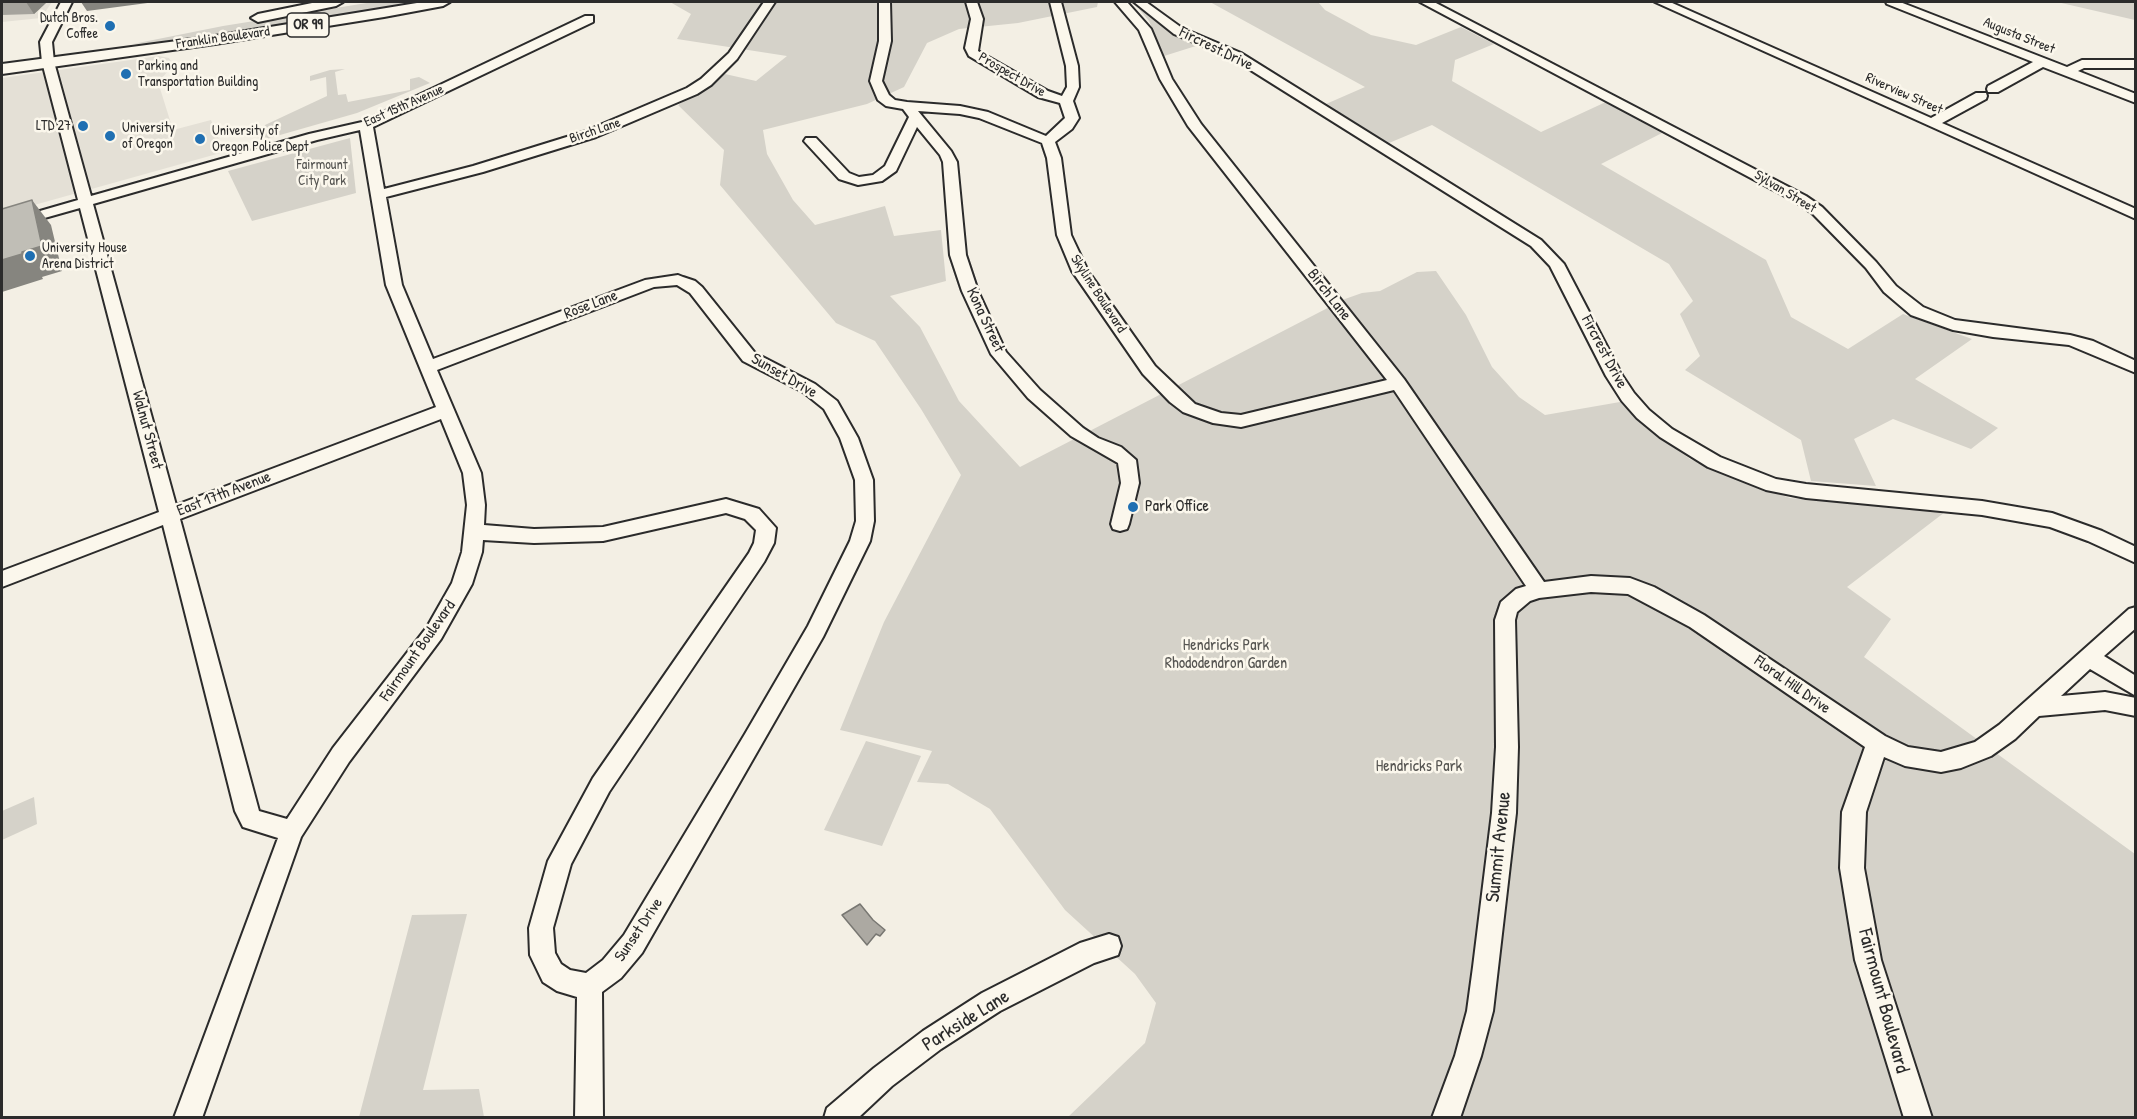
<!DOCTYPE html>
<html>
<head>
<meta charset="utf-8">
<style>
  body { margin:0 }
  #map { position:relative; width:2137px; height:1119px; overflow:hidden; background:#f3efe4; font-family:"Patrick Hand",sans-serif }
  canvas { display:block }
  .frame { position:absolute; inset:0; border:3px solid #2b2b2b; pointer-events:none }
</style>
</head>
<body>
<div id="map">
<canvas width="2137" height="1119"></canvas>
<div class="frame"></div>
</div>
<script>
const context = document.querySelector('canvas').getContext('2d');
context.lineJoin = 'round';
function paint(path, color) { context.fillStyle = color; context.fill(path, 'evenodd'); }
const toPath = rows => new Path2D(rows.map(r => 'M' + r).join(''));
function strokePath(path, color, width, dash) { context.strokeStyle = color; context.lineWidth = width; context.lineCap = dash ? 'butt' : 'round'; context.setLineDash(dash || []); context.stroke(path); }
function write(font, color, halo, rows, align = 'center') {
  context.font = font + ' "Patrick Hand",sans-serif'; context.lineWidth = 5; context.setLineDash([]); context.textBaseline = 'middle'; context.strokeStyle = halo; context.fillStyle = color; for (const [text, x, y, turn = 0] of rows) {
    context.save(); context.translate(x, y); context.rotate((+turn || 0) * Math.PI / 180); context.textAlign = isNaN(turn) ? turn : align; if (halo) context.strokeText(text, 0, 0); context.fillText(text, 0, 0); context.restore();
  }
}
const built = toPath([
  [2,2,52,2,41,18,2,22],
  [159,56,169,58,172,63,171,68,158,82,173,130,211,120,224,152,2,214,2,78]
]);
const green = toPath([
  [373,2,419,2,310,21,166,42,133,44,223,26],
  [670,2,1098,2,1097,7,1018,23,959,29,927,43,904,87,867,104,763,130,767,154,793,200,815,225,885,206,894,236,941,230,946,281,890,296,920,327,959,401,1020,467,1345,299,1362,293,1380,291,1417,272,1436,271,1466,315,1492,367,1519,397,1545,415,1620,402,1646,427,1690,459,1746,483,1790,498,1945,512,1847,587,1891,619,1864,657,2135,854,2135,1117,1068,1117,1145,1043,1156,1003,1135,974,1065,910,990,809,948,784,917,782,932,751,840,730,884,622,961,475,921,409,875,341,836,323,720,185,724,150,678,105,725,74,756,81,787,56,677,39,691,14],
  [1210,2,1318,2,1325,10,1371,35,1416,45,1461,27,1494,44,1455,60,1452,81,1541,132,1608,101,1664,132,1601,164,1766,260,1791,317,1848,349,1903,314,1972,339,1915,379,1998,428,1971,449,1893,419,1854,439,1876,486,1811,481,1801,440,1685,370,1700,356,1680,314,1693,301,1669,264,1432,125,1389,143,1326,104,1365,87],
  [2057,2,2135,2,2135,20],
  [1143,8,1174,32,1199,45,1164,56,1149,21,1139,9],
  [345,69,335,72,338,95,346,94,348,102,410,90,410,79,419,77,430,83,357,113,259,141,257,136,265,125,327,96,326,77,310,81,310,76,330,70],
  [350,138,356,193,252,221,228,171],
  [866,741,921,756,882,846,824,830],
  [34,797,37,824,2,840,2,811],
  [467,914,423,1090,479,1089,484,1117,359,1117,412,915]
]);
const water = toPath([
  [860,904,873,920,885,930,880,936,876,934,867,945,842,915,860,904]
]);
const minor = toPath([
  [61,2,72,2,52,42,54,62,91,196,309,134,362,122,585,16,593,16,593,22,373,127,384,189,473,166,586,131,687,88,701,79,729,53,764,2,775,2,737,59,711,85,697,94,596,137,483,172,386,197,402,285,433,359,645,280,678,275,683,277,695,281,702,287,755,353,815,384,837,401,858,438,873,480,874,521,870,541,823,637,642,953,621,978,602,992,603,1118,575,1118,577,997,557,991,543,982,530,955,529,928,548,861,593,778,749,553,754,543,756,530,745,519,726,513,603,541,534,543,483,540,482,552,472,584,441,639,349,762,301,837,202,1118,174,1118,278,838,243,827,235,811,163,525,2,587,2,571,159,512,80,208,2,230,2,222,78,200,42,62,40,42,61,2],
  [360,130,386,285,436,407,176,505,93,204,317,140,360,130],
  [677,285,690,293,743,361,803,392,824,409,840,438,855,480,856,521,850,541,808,626,745,734,624,935,603,960,586,973,570,970,561,964,555,953,553,928,571,864,609,792,764,562,774,543,776,528,759,509,726,499,603,527,534,529,484,525,485,505,481,473,437,370,654,287,677,285],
  [441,419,463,473,467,505,462,552,452,583,427,627,333,748,287,819,259,811,180,519,441,419],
  [879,2,890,2,891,41,882,81,889,95,895,100,907,102,960,106,988,112,1046,136,1065,118,1060,103,1038,97,969,56,965,48,971,19,966,2,977,2,983,19,978,51,1048,91,1062,96,1067,87,1066,66,1050,2,1061,2,1078,66,1079,87,1073,101,1079,118,1072,129,1055,142,1061,158,1071,235,1088,271,1155,366,1195,404,1221,413,1241,415,1387,380,1188,126,1160,79,1139,30,1115,2,1127,2,1151,29,1172,79,1201,124,1404,379,1544,582,1591,576,1630,578,1654,587,1704,615,1885,736,1908,747,1941,752,1975,742,1999,725,2129,609,2136,607,2136,628,2104,656,2136,676,2136,696,2090,669,2061,696,2105,692,2136,698,2136,716,2105,710,2039,716,2015,739,1991,756,1961,768,1941,772,1905,766,1884,757,1866,812,1864,868,1881,960,1932,1118,1904,1118,1855,960,1840,868,1842,812,1865,747,1690,627,1628,594,1591,592,1539,598,1530,601,1517,612,1515,620,1518,747,1516,813,1493,1011,1481,1056,1460,1118,1432,1118,1455,1056,1467,1011,1473,967,1492,813,1496,747,1495,620,1501,602,1516,589,1526,586,1394,390,1241,427,1213,423,1183,412,1170,402,1143,374,1072,271,1057,235,1047,158,1042,143,979,118,960,114,918,111,951,151,957,162,966,255,978,291,1006,352,1040,390,1083,428,1098,438,1121,447,1136,460,1139,483,1129,524,1127,529,1120,531,1113,529,1111,524,1121,483,1118,463,1071,436,1028,398,991,354,962,291,950,255,943,162,940,155,917,127,896,171,882,181,858,185,839,179,804,141,806,138,816,138,849,173,859,177,873,175,885,166,909,117,903,109,886,106,878,100,870,81,879,41,879,2],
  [1134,2,1146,2,1182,28,1241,53,1541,240,1564,264,1622,375,1634,393,1649,410,1672,429,1720,457,1776,479,1806,484,1982,501,2052,513,2102,531,2136,547,2136,563,2088,541,2050,527,1982,515,1806,498,1766,490,1708,467,1660,437,1637,418,1622,401,1606,376,1550,266,1531,246,1233,59,1174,34,1134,2],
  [1420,2,1434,2,1806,196,1822,207,1876,262,1896,286,1923,307,1955,320,2070,335,2093,341,2136,361,2136,373,2069,345,1993,337,1953,330,1911,315,1884,292,1866,268,1812,213,1796,202,1420,2],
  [1655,2,1670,2,1931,118,1976,93,1986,93,1987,96,1986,99,1942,123,2136,209,2136,219,1655,2],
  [1886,2,1900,2,2067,67,2082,60,2136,60,2136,68,2084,68,2078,71,2136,94,2136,103,2043,67,1998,92,1988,92,1987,89,1988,86,2033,62,1887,4,1886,2],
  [1109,934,1118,937,1121,946,1118,955,1094,963,1000,1011,941,1049,892,1086,858,1118,824,1118,827,1108,874,1068,923,1031,982,993,1080,943,1109,934]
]);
const major = toPath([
  [317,2,343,2,336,6,258,22,251,18,258,14,317,2],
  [423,2,450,2,443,6,384,17,215,44,2,74,2,64,215,36,423,2]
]);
const wall = toPath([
  [2,2,47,2,34,14,2,15]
]);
const shadedWall = toPath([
  [26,2,47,2,34,14],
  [81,2,155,2,87,11],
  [32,200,51,225,62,271,42,277,43,279,2,292,2,260,22,252]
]);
const building = toPath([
  [32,200,42,246,22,252,22,254,2,260,2,209,32,200]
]);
const markers = [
  [110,26,6,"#1f6fb2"],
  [126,74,6,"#1f6fb2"],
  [83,126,6,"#1f6fb2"],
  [110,136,6,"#1f6fb2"],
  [200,139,6,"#1f6fb2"],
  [30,256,6,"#1f6fb2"],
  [1133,507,6,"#1f6fb2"]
];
const farPoinames = [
  ["Dutch Bros.",98,18,"right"],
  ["Coffee",98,34,"right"],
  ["Parking and",138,66],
  ["Transportation Building",138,82],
  ["LTD 27",71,126,"right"],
  ["University",122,128],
  ["of Oregon",122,144],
  ["University of",212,131],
  ["Oregon Police Dept",212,147],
  ["University House",42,248],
  ["Arena District",42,264]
];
const farStreetnames = [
  ["Augusta Street",2019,36,22],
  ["Franklin Boulevard",223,38,-8],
  ["Prospect Drive",1012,75,30],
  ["Riverview Street",1904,94,24],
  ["East 15th Avenue",404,106,-24],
  ["Birch Lane",595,131,-19],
  ["Sylvan Street",1785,192,31],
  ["Skyline Boulevard",1098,294,57]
];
const farParknames = [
  ["Fairmount",322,165],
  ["City Park",322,181]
];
const shields = [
  [308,25,42]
];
const shieldNames = [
  ["OR 99",308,25]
];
const streetNames = [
  ["Fircrest Drive",1216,49,26],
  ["Birch Lane",1329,295,52],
  ["Rose Lane",591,305,-21],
  ["Kona Street",985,320,65],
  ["Fircrest Drive",1604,352,62],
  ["Sunset Drive",784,376,30],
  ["Walnut Street",147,430,75],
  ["East 17th Avenue",224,494,-21],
  ["Fairmount Boulevard",418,651,-55],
  ["Floral Hill Drive",1792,685,35],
  ["Sunset Drive",639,930,-56]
];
const poiNames = [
  ["Park Office",1145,507]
];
const parkNames = [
  ["Hendricks Park",1226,646],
  ["Rhododendron Garden",1226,664],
  ["Hendricks Park",1419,767]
];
const nearStreetnames = [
  ["Summit Avenue",1499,847,-84],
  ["Fairmount Boulevard",1883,1001,75],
  ["Parkside Lane",966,1021,-32]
];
paint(built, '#e4e0d6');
paint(green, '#d5d2c9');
paint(water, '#aca9a2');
strokePath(water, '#787772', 1.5);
strokePath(minor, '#2b2b2b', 4);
strokePath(major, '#2b2b2b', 4);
paint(minor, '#fbf7ec');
paint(major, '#fbf7ec');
paint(wall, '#a5a39d');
paint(shadedWall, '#86857f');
paint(building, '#c0beb6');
strokePath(building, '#86857f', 1.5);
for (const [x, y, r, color] of markers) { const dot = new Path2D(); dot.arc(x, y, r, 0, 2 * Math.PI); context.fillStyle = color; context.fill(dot); strokePath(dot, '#fbf7ec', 2); }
write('14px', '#2b2b2b', '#fbf7ec', farPoinames, 'left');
write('14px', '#2b2b2b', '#fbf7ec', farStreetnames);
write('14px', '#565552', '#fbf7ec', farParknames);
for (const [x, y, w] of shields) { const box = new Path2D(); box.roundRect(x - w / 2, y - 12, w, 24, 4.5); context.fillStyle = '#fbf7ec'; context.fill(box); strokePath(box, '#2b2b2b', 1.5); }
write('bold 15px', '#2b2b2b', null, shieldNames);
write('16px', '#2b2b2b', '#fbf7ec', streetNames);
write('16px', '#2b2b2b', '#fbf7ec', poiNames, 'left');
write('16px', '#565552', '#fbf7ec', parkNames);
write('20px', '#2b2b2b', '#fbf7ec', nearStreetnames);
</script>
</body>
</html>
